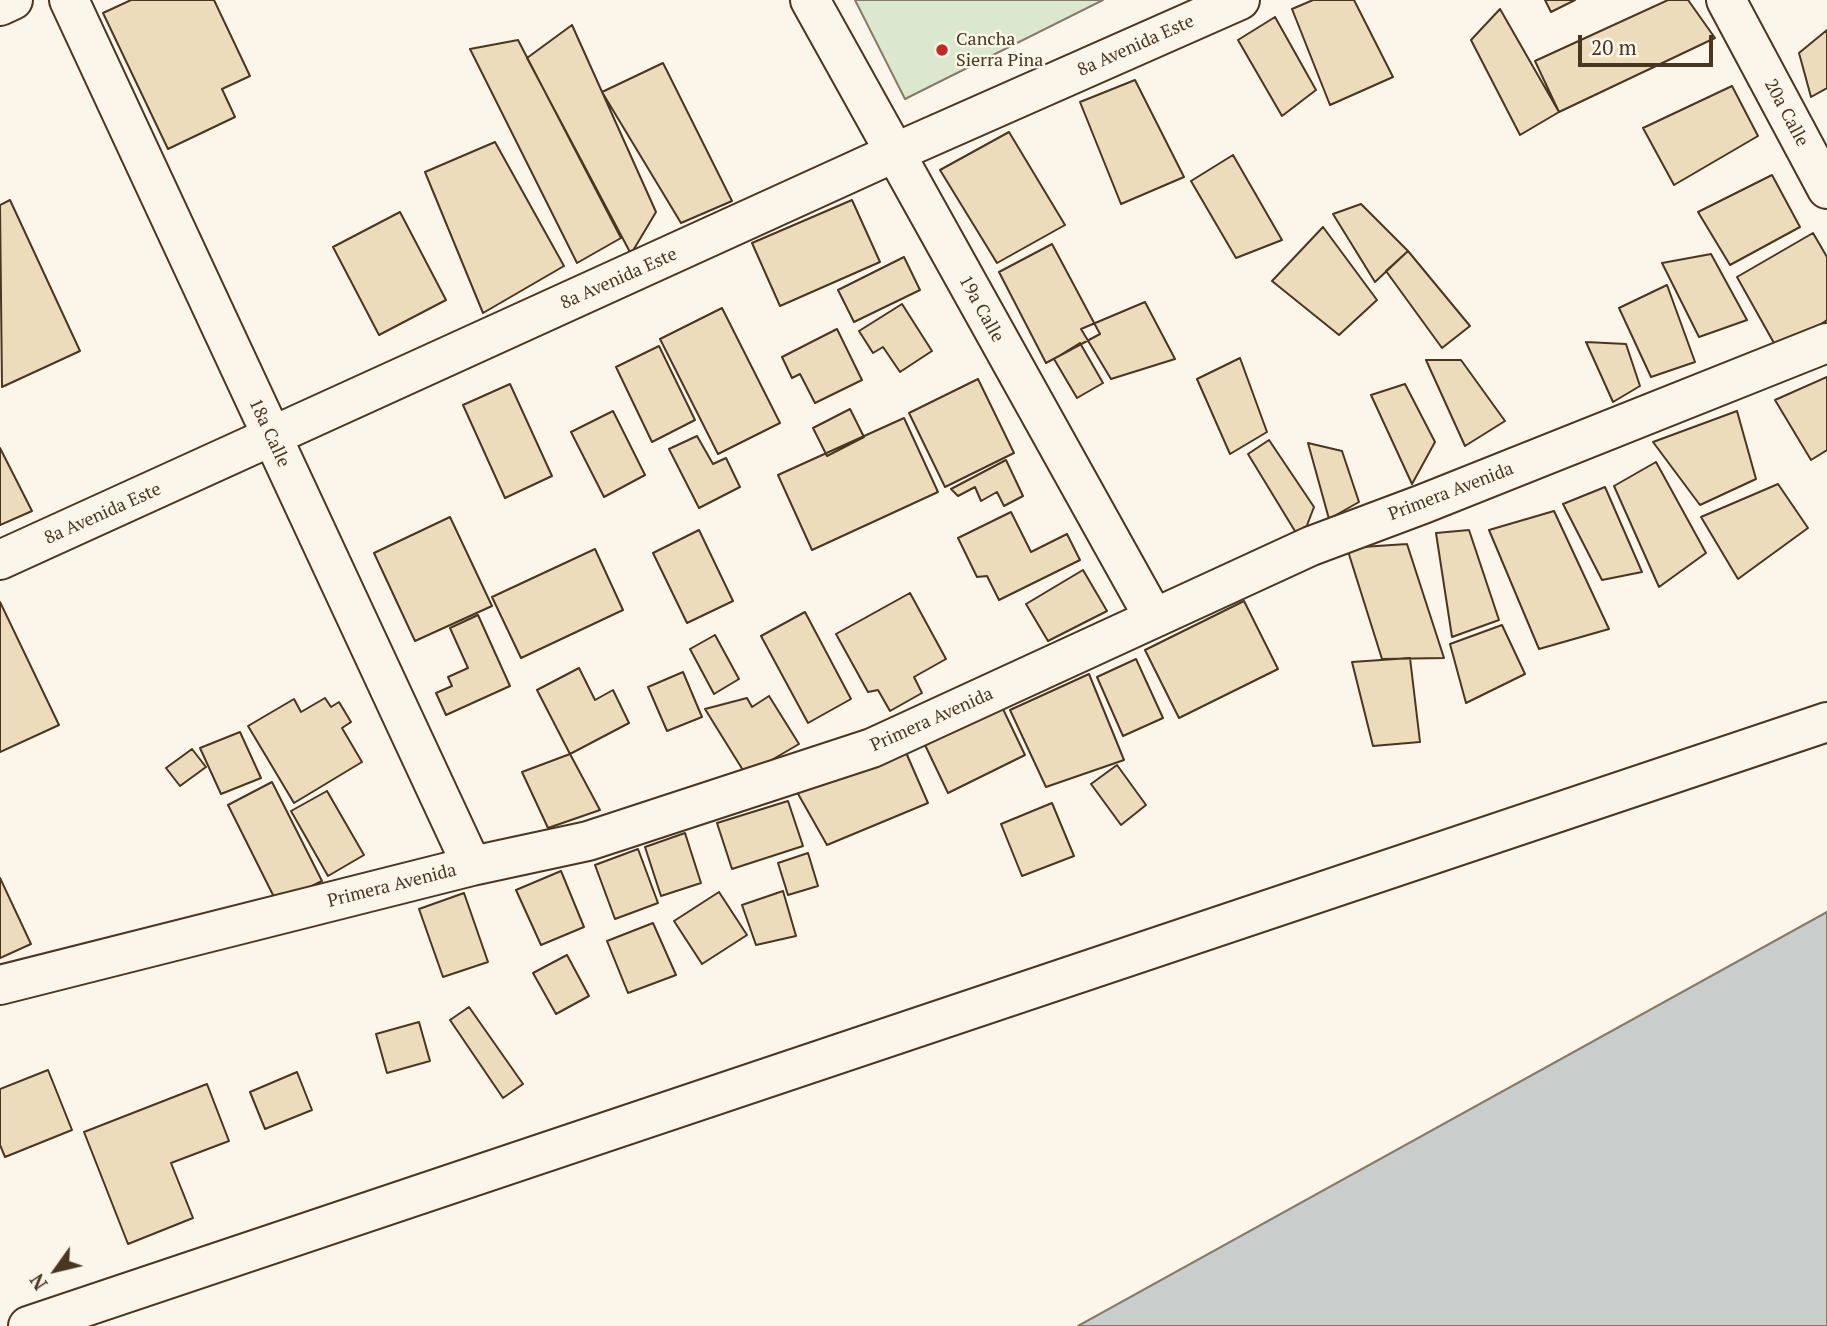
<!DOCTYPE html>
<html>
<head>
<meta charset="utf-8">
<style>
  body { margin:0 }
  #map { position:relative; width:1827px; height:1326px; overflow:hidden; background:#fbf6e9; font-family:"PT Serif",serif }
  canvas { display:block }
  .north { position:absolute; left:21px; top:1235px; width:70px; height:70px; -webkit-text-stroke:5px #fbf6e9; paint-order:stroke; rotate:236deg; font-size:19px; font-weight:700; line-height:28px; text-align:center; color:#4a3520 }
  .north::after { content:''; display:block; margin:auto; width:24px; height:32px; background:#4a3520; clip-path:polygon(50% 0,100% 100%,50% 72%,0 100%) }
  .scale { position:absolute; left:1578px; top:35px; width:135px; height:32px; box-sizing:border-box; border:4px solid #4a3520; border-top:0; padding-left:9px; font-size:21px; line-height:24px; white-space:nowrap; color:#4a3520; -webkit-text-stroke:5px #fbf6e9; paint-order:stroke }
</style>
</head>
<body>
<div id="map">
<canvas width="1827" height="1326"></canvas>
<div class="north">N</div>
<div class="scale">20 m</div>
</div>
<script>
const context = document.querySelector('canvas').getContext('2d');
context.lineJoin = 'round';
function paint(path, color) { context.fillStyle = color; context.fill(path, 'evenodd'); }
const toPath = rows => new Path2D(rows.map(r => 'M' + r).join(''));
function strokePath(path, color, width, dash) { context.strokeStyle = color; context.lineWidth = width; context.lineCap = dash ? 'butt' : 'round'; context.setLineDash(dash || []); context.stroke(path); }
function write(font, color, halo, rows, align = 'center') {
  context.font = font + ' "PT Serif",serif'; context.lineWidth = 5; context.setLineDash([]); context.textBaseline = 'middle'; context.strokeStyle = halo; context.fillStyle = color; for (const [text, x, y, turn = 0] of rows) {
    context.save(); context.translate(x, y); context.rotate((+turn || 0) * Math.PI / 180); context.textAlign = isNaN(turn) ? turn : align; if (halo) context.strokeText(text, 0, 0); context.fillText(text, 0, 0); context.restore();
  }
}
const green = toPath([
  [855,0,1103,0,905,99,855,0]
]);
const water = toPath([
  [1827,912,1827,1326,1078,1326,1827,912]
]);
const building = toPath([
  [131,0,214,0,250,76,222,89,235,117,168,149,103,13,131,0],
  [1313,0,1354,0,1393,77,1330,105,1292,9,1313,0],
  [1545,0,1575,0,1551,12,1545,0],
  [1668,0,1688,0,1715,38,1559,112,1535,61,1668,0],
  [1500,9,1559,112,1520,135,1471,40,1500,9],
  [1275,17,1316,90,1282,116,1238,40,1275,17],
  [572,25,656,212,631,254,527,58,572,25],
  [1827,30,1827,88,1811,97,1799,53,1827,30],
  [518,40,621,238,577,263,470,49,518,40],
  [663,63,732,201,681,223,602,92,663,63],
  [1135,80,1184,177,1121,204,1080,102,1135,80],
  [1732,86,1758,136,1674,185,1643,128,1732,86],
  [1009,132,1065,225,997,263,940,170,1009,132],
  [495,142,564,266,483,313,425,172,495,142],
  [1233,155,1282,240,1236,258,1191,181,1233,155],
  [1772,175,1800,227,1730,265,1698,212,1772,175],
  [10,200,80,351,2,387,0,205,10,200],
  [852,200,880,262,780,306,752,243,852,200],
  [1361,204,1408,251,1375,282,1333,214,1361,204],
  [400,212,446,300,379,335,333,247,400,212],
  [1323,227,1377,300,1339,335,1272,281,1323,227],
  [1813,233,1827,257,1827,320,1779,352,1737,277,1813,233],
  [1052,244,1100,334,1046,363,999,272,1052,244],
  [1408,251,1470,326,1442,348,1386,271,1408,251],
  [1711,254,1747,320,1699,337,1662,263,1711,254],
  [904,257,920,290,854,322,838,290,904,257],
  [1667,285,1695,362,1651,377,1619,308,1667,285],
  [1145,302,1175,359,1111,379,1081,329,1145,302],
  [902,304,932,351,900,372,883,347,873,353,859,331,902,304],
  [722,308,780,423,718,454,660,339,722,308],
  [837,329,862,380,815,403,800,374,792,378,782,357,837,329],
  [1586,342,1626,344,1640,386,1613,402,1586,342],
  [1080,343,1103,383,1077,398,1054,359,1080,343],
  [659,346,695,420,652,442,616,367,659,346],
  [1240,358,1267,432,1230,454,1197,379,1240,358],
  [1426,360,1461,360,1505,421,1465,446,1426,360],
  [1827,377,1827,450,1811,460,1775,400,1827,377],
  [978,379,1014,453,945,487,909,413,978,379],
  [510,384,552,476,505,498,463,405,510,384],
  [1405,384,1435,442,1412,484,1371,395,1405,384],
  [850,409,864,437,827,456,813,428,850,409],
  [613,411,645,475,604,497,571,432,613,411],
  [1737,411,1756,479,1700,505,1653,442,1737,411],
  [904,418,938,492,812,550,778,475,904,418],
  [697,436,713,464,726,458,740,487,699,508,669,449,697,436],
  [1269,440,1314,507,1301,541,1248,454,1269,440],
  [1308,443,1342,451,1359,502,1329,519,1308,443],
  [0,448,32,511,0,525,0,448],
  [1006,460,1023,496,1004,506,997,492,981,501,975,487,958,496,951,489,1006,460],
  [1656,462,1706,553,1659,587,1614,486,1656,462],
  [1778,484,1808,528,1738,579,1701,517,1778,484],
  [1605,487,1642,572,1602,580,1563,504,1605,487],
  [1554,511,1609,629,1539,649,1489,530,1554,511],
  [1011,512,1031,552,1067,534,1080,560,999,600,987,576,977,577,958,538,1011,512],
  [450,517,492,606,415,641,374,553,450,517],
  [699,530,733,601,687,623,653,553,699,530],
  [1469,530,1499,620,1452,637,1436,533,1469,530],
  [1407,544,1444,658,1382,659,1347,548,1407,544],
  [595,549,623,610,521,658,492,597,595,549],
  [1083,570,1107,611,1048,641,1026,604,1083,570],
  [910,593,946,659,914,677,922,693,890,711,878,690,868,692,836,634,910,593],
  [1244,601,1278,669,1179,718,1145,650,1244,601],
  [0,602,59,725,0,752,0,602],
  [805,612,851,699,808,723,761,636,805,612],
  [478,615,510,686,446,715,436,693,452,686,448,677,468,668,450,628,478,615],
  [1502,625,1525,674,1466,703,1450,644,1502,625],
  [715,635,739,679,714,694,690,649,715,635],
  [1410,658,1420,742,1373,746,1352,662,1410,658],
  [1136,659,1163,718,1123,736,1097,677,1136,659],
  [579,668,595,700,613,690,629,723,570,754,537,690,579,668],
  [683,672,702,717,667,731,648,687,683,672],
  [1089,674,1124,760,1046,787,1010,710,1089,674],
  [769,696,799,744,746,775,705,709,747,698,752,707,769,696],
  [325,698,331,707,339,702,351,722,342,728,362,762,294,803,248,726,294,699,301,712,325,698],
  [1002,707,1025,755,948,793,925,745,1002,707],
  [240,732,261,778,221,794,200,748,240,732],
  [904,748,928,803,827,845,797,792,904,748],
  [192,749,206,767,180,786,166,768,192,749],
  [570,754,600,810,548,828,522,772,570,754],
  [1117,765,1146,805,1121,825,1091,784,1117,765],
  [272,782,322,881,277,903,228,805,272,782],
  [327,791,364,855,328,876,291,811,327,791],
  [788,801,803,846,732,869,717,823,788,801],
  [1052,803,1074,856,1022,876,1001,824,1052,803],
  [685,833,701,883,661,896,645,847,685,833],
  [638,849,658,903,615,919,595,865,638,849],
  [808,853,818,886,788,895,778,863,808,853],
  [561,871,584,927,541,945,516,890,561,871],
  [0,878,31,944,0,958,0,878],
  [783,891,796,936,756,945,742,905,783,891],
  [719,892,747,935,702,964,674,921,719,892],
  [464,893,488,962,443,977,419,909,464,893],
  [653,923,676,975,628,993,607,941,653,923],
  [567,955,589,996,556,1014,533,973,567,955],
  [469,1007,523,1084,503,1098,450,1020,469,1007],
  [419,1022,430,1061,387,1073,376,1034,419,1022],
  [48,1070,72,1130,5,1157,0,1145,0,1089,48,1070],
  [297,1072,312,1110,265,1129,250,1092,297,1072],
  [207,1084,229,1141,171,1163,193,1218,128,1244,84,1132,207,1084]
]);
const minor = toPath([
  [69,0,472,866],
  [810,0,1154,618],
  [1726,0,1827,189],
  [0,6,13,0],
  [0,560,894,153,1240,0],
  [0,985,472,866,588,841,872,748,1311,546,1423,504,1827,343],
  [28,1326,1827,722]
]);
const markers = [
  [942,50,7,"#c62828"]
];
const poiNames = [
  ["Cancha",956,40],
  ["Sierra Pina",956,61]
];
const streetNames = [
  ["8a Avenida Este",1136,46,-24],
  ["20a Calle",1786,113,62],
  ["8a Avenida Este",619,279,-24],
  ["19a Calle",981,309,61],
  ["18a Calle",269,433,65],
  ["Primera Avenida",1451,492,-21],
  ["8a Avenida Este",103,514,-24],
  ["Primera Avenida",932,720,-24],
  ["Primera Avenida",392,886,-14]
];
paint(green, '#dce7d0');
strokePath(green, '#887966', 2);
paint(water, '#c9cecd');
strokePath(water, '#887966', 2);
paint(building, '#ecdcbc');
strokePath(building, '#4a3520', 2);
strokePath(minor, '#4a3520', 42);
strokePath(minor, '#fbf6e9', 38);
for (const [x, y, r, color] of markers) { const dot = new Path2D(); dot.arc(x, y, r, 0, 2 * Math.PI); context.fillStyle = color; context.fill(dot); strokePath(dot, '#fbf6e9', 2.5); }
write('18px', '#4a3520', '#fbf6e9', poiNames, 'left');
write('18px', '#4a3520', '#fbf6e9', streetNames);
</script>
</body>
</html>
